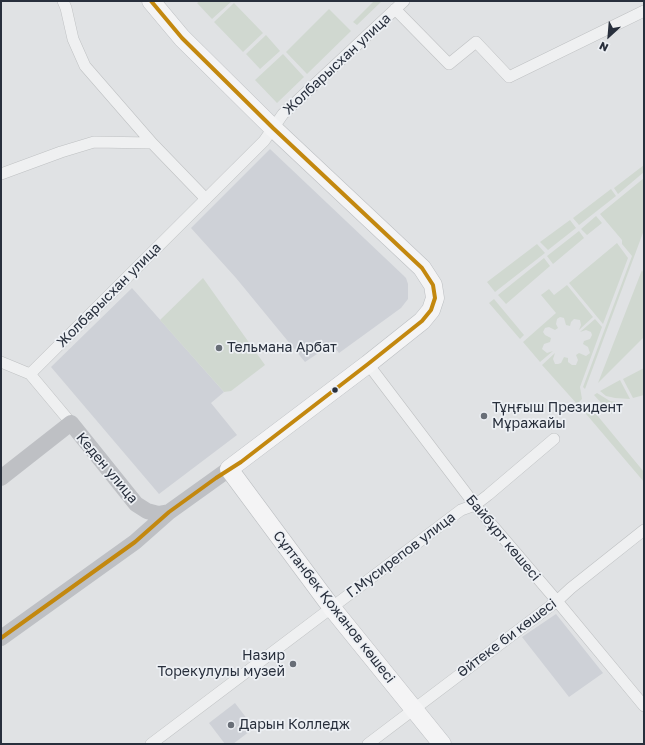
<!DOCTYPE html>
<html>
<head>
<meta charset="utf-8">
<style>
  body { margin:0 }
  #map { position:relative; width:645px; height:745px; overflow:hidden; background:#e0e2e4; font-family:"Golos Text",sans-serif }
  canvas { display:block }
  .frame { position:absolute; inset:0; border:2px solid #282f3c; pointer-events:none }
  .north { position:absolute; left:589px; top:16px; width:40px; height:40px; -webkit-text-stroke:3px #edf0f4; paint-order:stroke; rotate:206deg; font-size:11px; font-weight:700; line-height:16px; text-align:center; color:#282f3c }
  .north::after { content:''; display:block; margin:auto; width:14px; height:18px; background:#282f3c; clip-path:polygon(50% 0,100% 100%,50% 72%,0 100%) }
</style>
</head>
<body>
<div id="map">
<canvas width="645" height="745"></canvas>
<div class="frame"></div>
<div class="north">N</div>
</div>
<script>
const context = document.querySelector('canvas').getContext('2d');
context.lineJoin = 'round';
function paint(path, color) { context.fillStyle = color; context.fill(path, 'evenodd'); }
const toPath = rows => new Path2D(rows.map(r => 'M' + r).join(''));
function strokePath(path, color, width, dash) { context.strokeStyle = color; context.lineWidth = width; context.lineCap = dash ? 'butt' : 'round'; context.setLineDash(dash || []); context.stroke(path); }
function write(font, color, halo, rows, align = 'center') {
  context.font = font + ' "Golos Text",sans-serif'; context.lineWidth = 3.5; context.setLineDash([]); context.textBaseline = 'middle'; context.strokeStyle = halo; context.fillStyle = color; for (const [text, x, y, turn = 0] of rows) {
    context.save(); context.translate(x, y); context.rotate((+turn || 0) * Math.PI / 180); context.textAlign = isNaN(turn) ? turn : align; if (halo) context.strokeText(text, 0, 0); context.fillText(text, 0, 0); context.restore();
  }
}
const built = toPath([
  [270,149,403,275,406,278,408,284,408,299,401,308,339,353,332,344,305,362,236,278,191,228],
  [132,288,224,392,211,403,237,435,159,494,51,367],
  [556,614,603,673,569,697,522,637],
  [235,703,254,728,233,744,225,744,209,723]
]);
const green = toPath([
  [200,1,232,1,212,19,197,3],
  [374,1,382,1,357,25,353,22],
  [234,3,263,33,243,52,214,22],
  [329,9,351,31,307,74,286,52],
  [266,35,280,51,260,69,246,54],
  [283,54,304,77,277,103,255,80],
  [644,165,644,172,618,194,614,188],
  [644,178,644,230,585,389,583,387,632,256,622,244,622,240,600,214],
  [611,189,616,196,579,225,573,218],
  [596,216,602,223,587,235,581,229],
  [570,220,576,228,548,250,540,242],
  [579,231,584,238,553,264,547,256],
  [617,243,628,258,603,324,569,283],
  [537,244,545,253,495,292,487,282],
  [544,258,550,266,506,304,498,295],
  [642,270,644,274,644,337,598,383],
  [203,278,265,365,231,391,224,392,160,320],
  [567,285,593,317,579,330,581,325,580,320,574,319,571,322,570,326,566,325,564,318,560,317,557,319,556,324,558,328,555,330,549,327,545,328,543,332,545,335,551,338,550,342,544,344,542,349,547,353,553,351,540,362,523,342,556,313,541,295,549,289,554,295],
  [494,299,524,335,520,339,489,303],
  [595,319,602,327,580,387,582,399,577,404,542,365,555,353,553,359,555,364,558,364,561,363,564,357,568,358,568,362,572,365,576,365,578,360,576,355,579,353,586,356,590,353,588,347,583,344,584,341,590,339,592,335,591,332,586,330,580,332],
  [644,368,644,395,633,398,623,379],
  [620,380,630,399,615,398,606,396,600,391],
  [597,393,610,401,624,403,611,414,594,395],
  [587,403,644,472,644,482,581,408]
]);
const street = toPath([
  [63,1,66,8,73,39,85,66,152,143],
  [395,9,449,64,476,42,509,77,644,11],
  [1,174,61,152,94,142,152,143,206,199],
  [1,362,30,374,71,423],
  [368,364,475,505,557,601,644,706],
  [30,374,264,141,283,114,404,1],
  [151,744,461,510,475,505,488,495,554,439],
  [368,744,557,601,571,588,644,530]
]);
const secondary = toPath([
  [1,478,71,423,136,504,147,511,158,514,169,512],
  [1,638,135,542,169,512,229,469]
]);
const primary = toPath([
  [151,1,182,38,273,128,422,268,433,285,435,298,431,310,422,321,368,364,229,469,332,608,442,744]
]);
const bus1 = toPath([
  [1,638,135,542,169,512,216,478,241,462,368,364,422,321,431,310,435,298,433,285,422,268,273,128,182,38,151,1]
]);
const markers = [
  [219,348,4,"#686e77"],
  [335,390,3.5,"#282f3c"],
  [484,416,4,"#686e77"],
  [293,664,4,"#686e77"],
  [231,725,4,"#686e77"]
];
const streetNames = [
  ["Жолбарысхан улица",337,64,-43],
  ["Жолбарысхан улица",109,295,-45],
  ["Кеден улица",107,468,50],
  ["Байбұрт көшесі",503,538,50],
  ["Г.Мусирепов улица",401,555,-37],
  ["Сұлтанбек Қожанов көшесі",334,607,52],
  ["Әйтеке би көшесі",507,638,-37]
];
const poiNames = [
  ["Тельмана Арбат",227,348],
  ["Тұңғыш Президент",492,408],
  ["Мұражайы",492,424],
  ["Назир",285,656,"right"],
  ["Торекулулы музей",285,672,"right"],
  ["Дарын Колледж",239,725]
];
paint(built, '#ced1d7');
paint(green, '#d0d8d0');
strokePath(street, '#bec0c2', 12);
strokePath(primary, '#bcbfc2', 19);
strokePath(street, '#eff0f1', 11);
strokePath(secondary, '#bec0c4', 16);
strokePath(primary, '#f4f4f5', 18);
strokePath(bus1, '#c3880f', 4);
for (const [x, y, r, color] of markers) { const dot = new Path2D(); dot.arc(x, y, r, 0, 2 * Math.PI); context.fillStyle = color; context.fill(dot); strokePath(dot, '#edf0f4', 1.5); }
write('14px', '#282f3c', '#edf0f4', streetNames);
write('14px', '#282f3c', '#edf0f4', poiNames, 'left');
</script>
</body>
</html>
